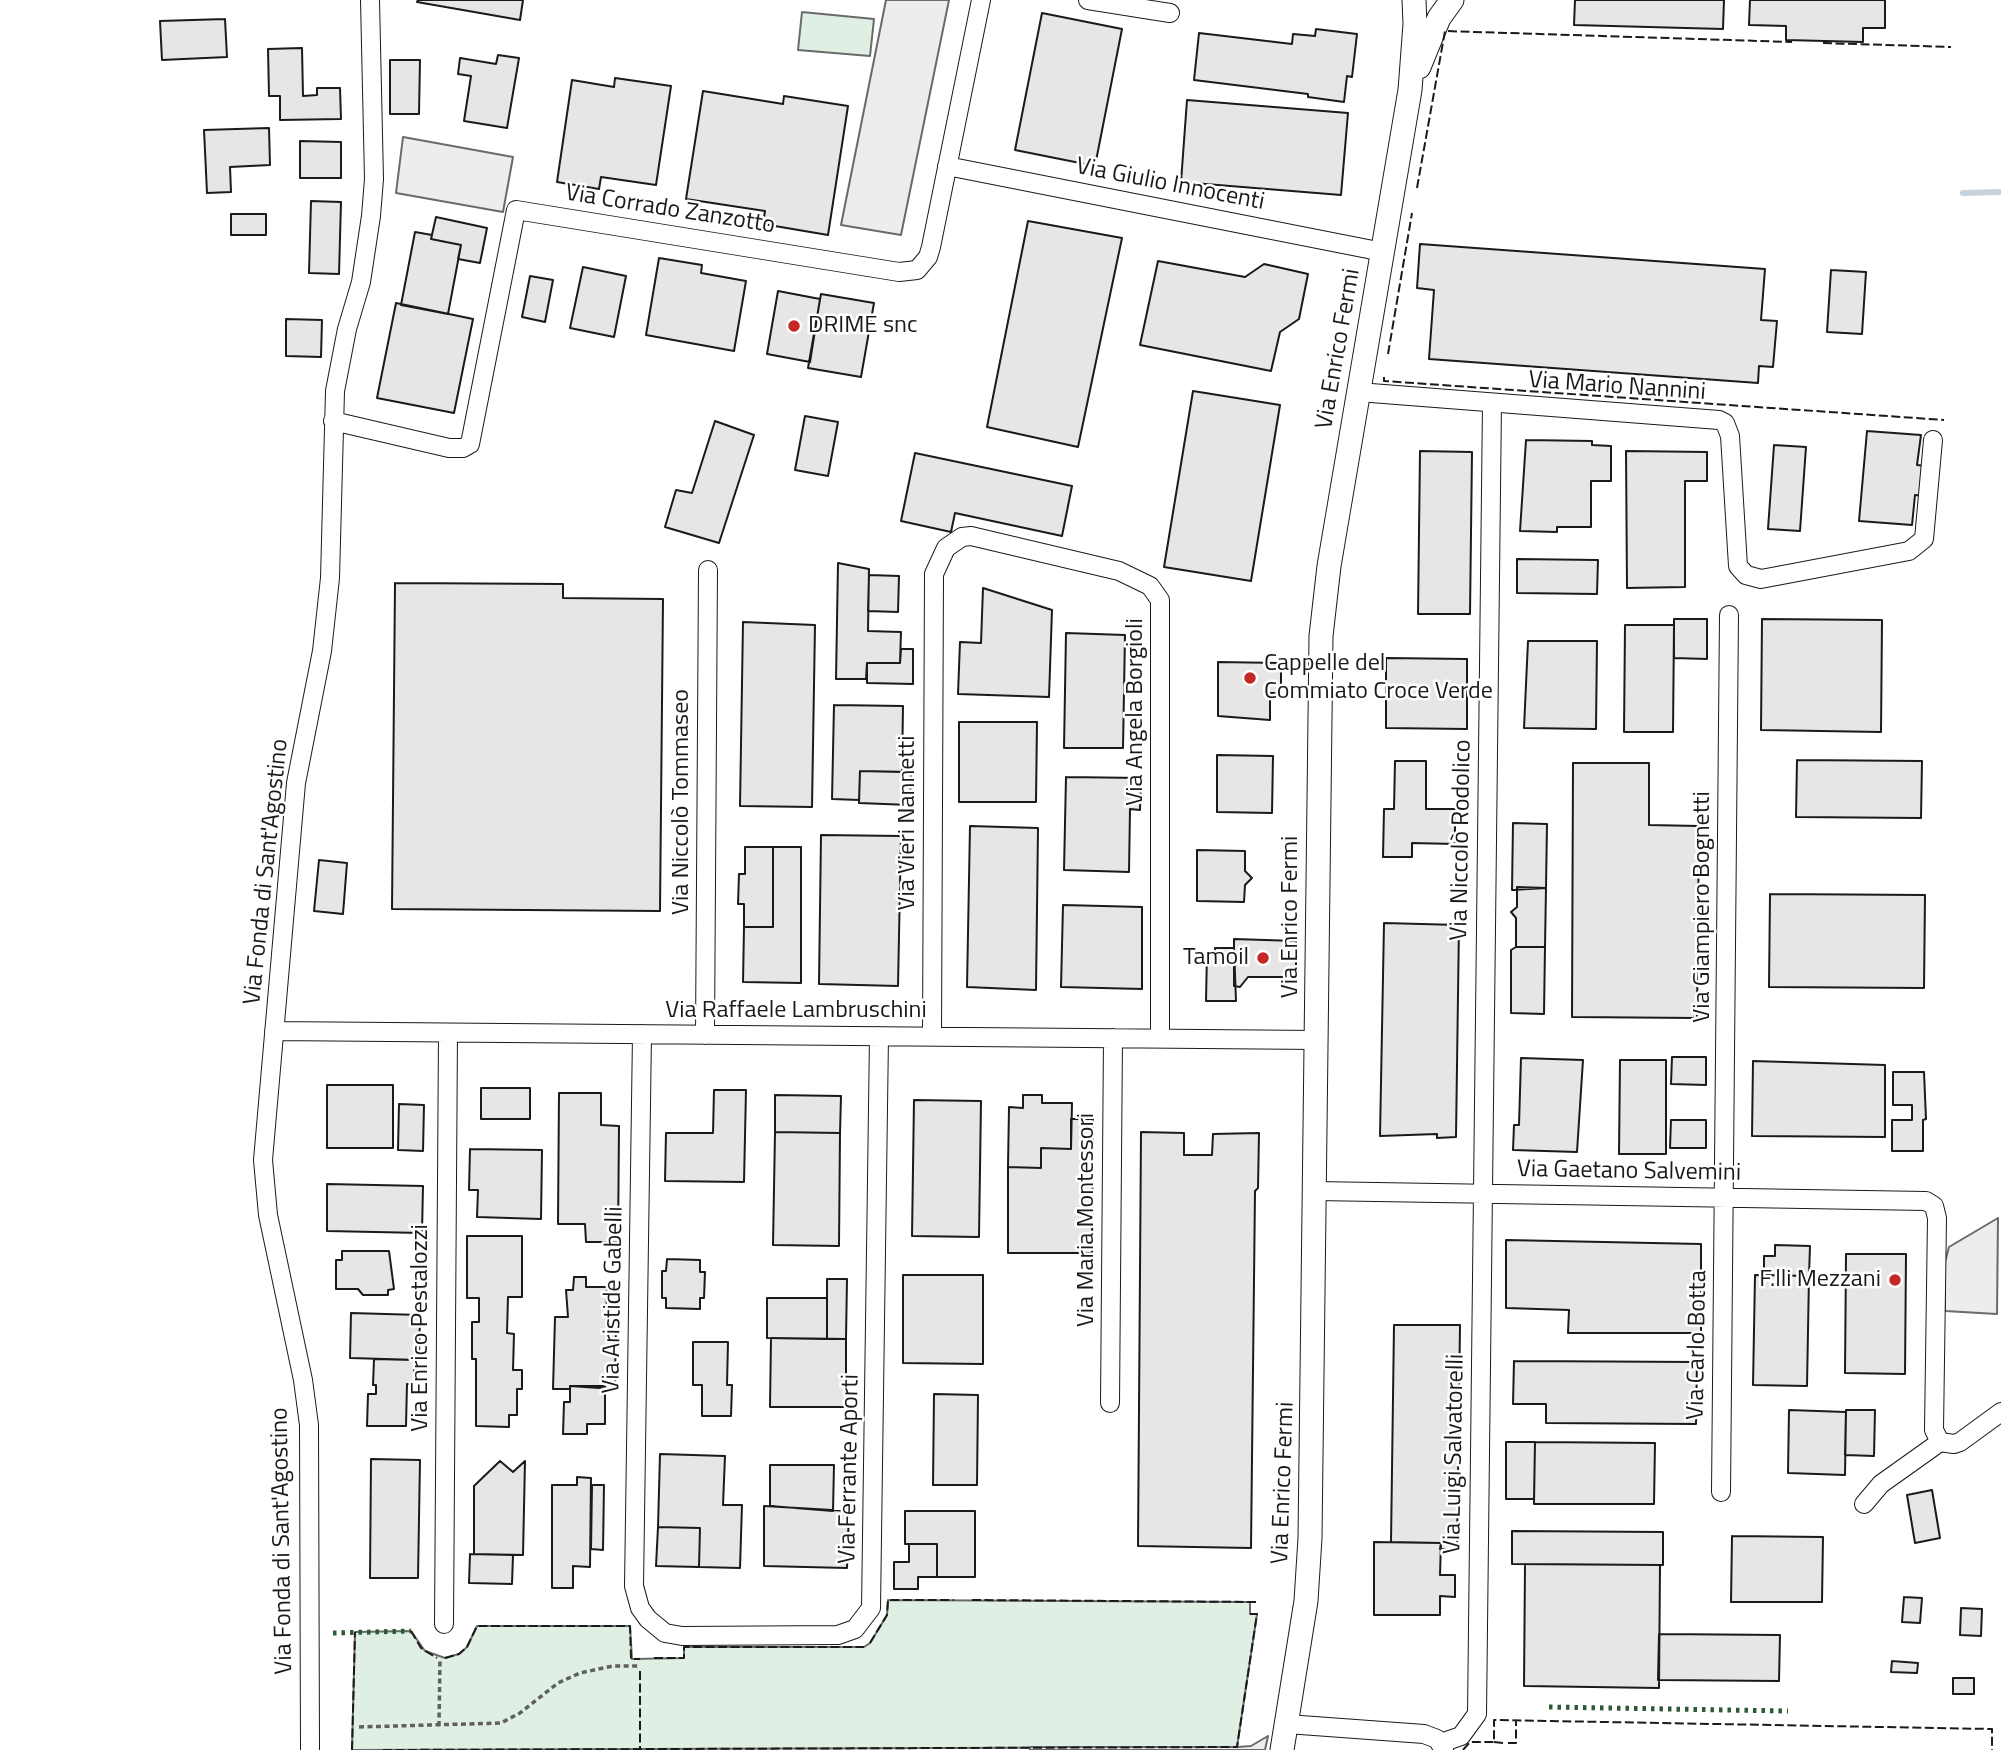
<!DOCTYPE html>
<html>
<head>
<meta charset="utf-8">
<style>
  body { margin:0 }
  canvas { display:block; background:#fff }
</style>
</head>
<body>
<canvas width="2001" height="1750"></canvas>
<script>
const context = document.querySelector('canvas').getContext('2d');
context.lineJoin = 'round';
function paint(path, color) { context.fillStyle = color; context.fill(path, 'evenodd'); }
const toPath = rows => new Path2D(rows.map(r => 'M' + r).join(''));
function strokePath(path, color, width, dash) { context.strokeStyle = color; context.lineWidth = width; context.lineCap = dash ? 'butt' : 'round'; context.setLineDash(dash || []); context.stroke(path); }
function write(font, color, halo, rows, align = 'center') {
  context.font = font + ' "Titillium Web",sans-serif'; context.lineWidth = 5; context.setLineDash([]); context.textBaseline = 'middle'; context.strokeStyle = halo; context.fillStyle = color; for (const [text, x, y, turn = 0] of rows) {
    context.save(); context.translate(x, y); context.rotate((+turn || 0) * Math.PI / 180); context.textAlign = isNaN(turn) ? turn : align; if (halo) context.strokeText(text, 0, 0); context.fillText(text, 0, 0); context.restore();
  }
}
const green = toPath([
  [802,12,874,19,870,56,798,50,802,12],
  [888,1600,1250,1602,1250,1614,1257,1614,1237,1747,352,1750,355,1632,411,1631,425,1651,445,1658,459,1654,467,1647,477,1626,630,1626,632,1659,684,1658,684,1647,864,1647,870,1643,887,1615,888,1600]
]);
const parking = toPath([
  [886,0,949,0,901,235,841,225,886,0],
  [403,137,513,157,503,212,396,193,403,137],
  [1998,1218,1997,1314,1945,1311,1945,1262,1949,1247,1998,1218],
  [1268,1736,1265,1750,1030,1750,1030,1747,1237,1747,1251,1746,1268,1736]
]);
const stream = toPath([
  [1963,193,2001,192]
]);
const building = toPath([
  [418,0,523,0,520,20,417,2,418,0],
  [1575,0,1724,0,1723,29,1574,25,1575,0],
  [1750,0,1885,0,1885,28,1863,28,1863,42,1786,40,1786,26,1749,25,1750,0],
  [1042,13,1122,29,1095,166,1015,150,1042,13],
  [225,19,227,57,162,60,160,21,225,19],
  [1316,29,1357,34,1352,77,1347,76,1344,102,1308,97,1308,94,1194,80,1199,33,1292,44,1293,34,1315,36,1316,29],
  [302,48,303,96,317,95,317,88,340,88,341,119,280,120,280,96,269,96,268,49,302,48],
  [498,55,519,58,507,128,464,121,471,76,458,74,460,58,496,64,498,55],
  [390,60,420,60,419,114,390,114,390,60],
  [615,78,671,86,656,185,601,177,599,189,557,182,572,80,614,87,615,78],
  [703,91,783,104,784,96,848,106,828,235,763,224,765,211,686,199,703,91],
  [1187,100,1348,113,1341,195,1181,182,1187,100],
  [269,128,270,165,230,167,231,192,207,193,204,130,269,128],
  [300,141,341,142,341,178,300,178,300,141],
  [311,201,341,202,339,274,309,273,311,201],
  [231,214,266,214,266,235,231,235,231,214],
  [436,217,487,228,480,263,458,259,461,245,431,239,436,217],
  [1028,221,1122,238,1078,447,987,427,1028,221],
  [415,232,432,235,431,239,461,245,448,314,401,305,415,232],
  [1420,244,1765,269,1761,320,1777,321,1773,367,1759,366,1758,383,1429,359,1434,290,1417,288,1420,244],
  [659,258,702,265,701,273,746,281,734,351,646,335,659,258],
  [1158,261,1245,277,1264,264,1308,274,1299,319,1280,332,1271,371,1140,345,1158,261],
  [583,267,626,276,614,337,570,328,583,267],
  [1831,270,1866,272,1862,334,1827,332,1831,270],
  [530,276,553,280,545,322,522,317,530,276],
  [778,291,820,299,810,362,767,354,778,291],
  [821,294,874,303,861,377,808,368,821,294],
  [396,303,473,319,454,413,377,398,396,303],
  [286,319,322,320,321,357,286,356,286,319],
  [1193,391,1280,405,1251,581,1164,567,1193,391],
  [805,416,838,422,828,476,795,470,805,416],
  [715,421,754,435,719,543,665,527,676,490,692,493,715,421],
  [1867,431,1921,435,1917,465,1926,466,1923,496,1915,495,1912,525,1859,521,1867,431],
  [1526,440,1592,441,1592,445,1611,446,1611,481,1591,481,1591,527,1557,527,1557,532,1520,531,1526,440],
  [1774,445,1806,447,1800,531,1768,529,1774,445],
  [1420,451,1472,452,1470,614,1418,614,1420,451],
  [1626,451,1707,452,1707,481,1685,481,1685,587,1627,588,1626,451],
  [915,453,1072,486,1062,536,955,513,951,532,901,521,915,453],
  [1517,559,1598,560,1597,594,1517,593,1517,559],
  [838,563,869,569,868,631,901,632,900,663,867,663,866,679,836,679,838,563],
  [869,575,899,576,898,612,868,611,869,575],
  [395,583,563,584,563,598,663,599,660,911,392,909,395,583],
  [983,588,1052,610,1049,697,958,694,960,642,981,643,983,588],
  [1674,619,1707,619,1707,659,1674,658,1674,619],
  [1762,619,1882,620,1881,732,1761,730,1762,619],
  [743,622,815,625,812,807,740,806,743,622],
  [1625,625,1674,625,1673,732,1624,732,1625,625],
  [1066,633,1125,635,1123,748,1064,748,1066,633],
  [1528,641,1597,641,1596,729,1524,728,1528,641],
  [901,649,913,649,913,684,867,683,867,663,900,663,901,649],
  [1386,658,1467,659,1467,729,1386,728,1386,658],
  [1218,662,1281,663,1281,693,1270,693,1270,720,1218,716,1218,662],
  [834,705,903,706,902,772,860,771,859,800,832,799,834,705],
  [959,722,1037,722,1036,802,959,802,959,722],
  [1217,755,1273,756,1272,813,1217,812,1217,755],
  [1797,760,1922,761,1921,818,1796,817,1797,760],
  [1395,761,1426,761,1426,809,1455,809,1455,844,1412,843,1412,857,1383,857,1384,809,1394,809,1395,761],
  [1573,763,1649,763,1649,825,1699,826,1697,1018,1572,1017,1573,763],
  [860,771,911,772,910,805,859,803,860,771],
  [1066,777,1141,778,1140,810,1130,809,1129,872,1064,870,1066,777],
  [1513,823,1547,824,1546,888,1512,890,1513,823],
  [970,826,1038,828,1036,990,967,987,970,826],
  [821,835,901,836,898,986,819,984,821,835],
  [745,847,773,847,773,927,744,927,744,904,738,904,739,874,745,874,745,847],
  [773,847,801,847,801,983,743,982,744,927,773,927,773,847],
  [1197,850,1245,851,1245,871,1252,878,1245,885,1244,902,1197,901,1197,850],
  [319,860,347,863,343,914,314,911,319,860],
  [1517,887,1546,888,1545,947,1516,947,1516,918,1511,912,1517,907,1517,887],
  [1770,894,1925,895,1924,988,1769,987,1770,894],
  [1063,905,1142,907,1142,989,1061,987,1063,905],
  [1384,923,1459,925,1456,1137,1437,1138,1437,1134,1380,1136,1384,923],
  [1234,939,1296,941,1296,977,1248,977,1240,987,1234,986,1234,939],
  [1516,947,1545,947,1544,1014,1511,1013,1511,950,1516,947],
  [1215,948,1234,948,1236,1001,1206,1001,1207,952,1215,952,1215,948],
  [1672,1057,1706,1057,1706,1085,1671,1084,1672,1057],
  [1521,1058,1583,1060,1577,1152,1513,1150,1514,1125,1519,1125,1521,1058],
  [1620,1060,1666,1060,1666,1154,1619,1154,1620,1060],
  [1753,1061,1885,1065,1885,1137,1752,1136,1753,1061],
  [1893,1072,1924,1072,1926,1119,1923,1120,1923,1151,1892,1151,1892,1120,1912,1120,1912,1105,1893,1105,1893,1072],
  [327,1085,393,1085,393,1148,327,1148,327,1085],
  [481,1088,530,1088,530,1119,481,1119,481,1088],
  [714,1090,746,1090,744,1182,665,1181,666,1133,713,1133,714,1090],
  [559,1093,601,1093,601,1125,619,1126,618,1242,586,1242,585,1224,558,1224,559,1093],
  [775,1095,841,1096,840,1133,775,1132,775,1095],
  [1023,1095,1042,1095,1042,1103,1072,1103,1071,1149,1041,1148,1041,1168,1008,1167,1009,1107,1023,1108,1023,1095],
  [914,1100,981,1101,979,1237,912,1236,914,1100],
  [399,1104,424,1105,423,1151,398,1150,399,1104],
  [1071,1119,1093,1119,1092,1253,1008,1253,1008,1167,1041,1168,1041,1148,1071,1149,1071,1119],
  [1671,1120,1706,1120,1706,1148,1670,1148,1671,1120],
  [775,1132,840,1133,839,1246,773,1245,775,1132],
  [1141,1132,1184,1133,1184,1155,1212,1155,1213,1134,1259,1133,1258,1188,1255,1191,1251,1548,1138,1546,1141,1132],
  [470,1149,542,1150,541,1219,477,1217,478,1190,469,1190,470,1149],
  [327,1184,423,1186,422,1233,327,1231,327,1184],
  [467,1236,522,1236,522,1297,508,1297,507,1333,514,1334,513,1370,522,1370,522,1389,517,1389,517,1415,509,1415,509,1427,476,1426,476,1359,472,1359,472,1322,479,1322,479,1298,467,1298,467,1236],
  [1506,1240,1701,1244,1701,1333,1568,1333,1569,1310,1506,1308,1506,1240],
  [1775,1245,1810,1246,1809,1276,1764,1275,1764,1256,1775,1256,1775,1245],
  [342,1251,389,1251,394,1289,388,1290,388,1295,363,1295,358,1289,336,1289,336,1260,342,1260,342,1251],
  [1846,1254,1906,1254,1905,1374,1845,1373,1846,1254],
  [667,1259,700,1260,700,1272,705,1272,704,1298,700,1298,700,1309,666,1308,666,1298,662,1298,662,1271,666,1271,667,1259],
  [903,1275,983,1275,983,1364,903,1363,903,1275],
  [1755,1275,1809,1276,1807,1386,1753,1385,1755,1275],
  [574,1277,586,1277,586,1287,607,1287,606,1321,616,1322,615,1389,570,1386,570,1389,553,1389,555,1317,568,1317,566,1290,573,1290,574,1277],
  [827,1279,847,1279,846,1339,827,1339,827,1279],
  [767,1298,827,1298,827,1339,767,1338,767,1298],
  [351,1313,420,1315,419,1360,350,1358,351,1313],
  [1394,1325,1460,1325,1457,1549,1440,1549,1441,1543,1391,1542,1394,1325],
  [771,1338,846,1339,846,1407,770,1407,771,1338],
  [693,1342,728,1342,727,1385,732,1385,731,1416,702,1416,702,1385,693,1385,693,1342],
  [374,1359,414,1360,414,1384,407,1384,406,1426,367,1426,368,1394,376,1394,376,1385,373,1385,374,1359],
  [1514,1361,1697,1362,1696,1424,1546,1423,1546,1404,1513,1404,1514,1361],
  [570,1386,605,1386,605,1424,587,1424,587,1434,563,1434,564,1402,570,1402,570,1386],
  [934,1394,978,1395,977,1485,933,1485,934,1394],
  [1789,1410,1846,1412,1845,1475,1788,1473,1789,1410],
  [1846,1410,1875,1410,1874,1456,1845,1455,1846,1410],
  [1506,1442,1535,1442,1534,1499,1506,1499,1506,1442],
  [1535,1442,1655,1443,1654,1504,1534,1504,1535,1442],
  [660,1454,725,1456,723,1505,742,1505,740,1568,699,1567,700,1528,658,1527,660,1454],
  [371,1459,420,1460,418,1578,370,1578,371,1459],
  [500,1461,513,1472,525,1461,523,1555,474,1554,474,1486,500,1461],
  [770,1465,834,1465,833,1511,770,1506,770,1465],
  [577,1477,591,1478,590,1567,573,1566,573,1588,552,1588,552,1485,577,1485,577,1477],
  [592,1485,604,1485,603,1550,591,1549,592,1485],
  [1932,1490,1940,1538,1915,1543,1907,1495,1932,1490],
  [764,1506,849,1511,847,1568,764,1566,764,1506],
  [905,1511,975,1511,975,1577,937,1577,937,1544,905,1544,905,1511],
  [658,1527,700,1528,699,1567,656,1566,658,1527],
  [1512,1531,1663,1532,1663,1565,1512,1564,1512,1531],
  [1732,1536,1823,1537,1822,1602,1731,1602,1732,1536],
  [1374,1542,1441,1543,1440,1575,1455,1575,1455,1597,1440,1596,1440,1615,1374,1615,1374,1542],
  [909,1544,937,1544,937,1577,918,1577,918,1589,894,1589,894,1562,909,1562,909,1544],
  [470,1554,513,1555,512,1584,469,1583,470,1554],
  [1525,1564,1660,1565,1659,1688,1524,1686,1525,1564],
  [1904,1597,1922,1598,1920,1623,1902,1622,1904,1597],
  [1961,1608,1982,1609,1981,1636,1960,1635,1961,1608],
  [1659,1634,1780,1635,1779,1681,1658,1680,1659,1634],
  [1892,1661,1918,1663,1917,1673,1891,1672,1892,1661],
  [1953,1678,1974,1678,1974,1694,1953,1694,1953,1678]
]);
const path = toPath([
  [439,1726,440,1658],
  [359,1727,501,1723,520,1713,558,1683,580,1673,613,1666,640,1666]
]);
const minor = toPath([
  [1088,0,1170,13],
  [947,166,1383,252],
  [1358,392,1719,420,1725,423,1730,436,1738,566,1746,575,1761,579,1909,551,1924,539,1933,440],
  [333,421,449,448,463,448,470,444,516,210,899,272,917,270,928,257,931,247,981,0],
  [274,1031,1317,1040],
  [642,1034,634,1586,640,1608,648,1619,665,1633,682,1636,838,1635,855,1629,871,1608,879,1036],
  [705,1035,708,570],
  [932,1036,934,574,946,548,962,537,971,536,1119,571,1150,586,1160,600,1160,1038],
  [1315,1191,1926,1201,1934,1206,1937,1218,1934,1430,1940,1442],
  [1110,1403,1113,1038],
  [1940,1442,1954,1444,1960,1442,2001,1412],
  [1721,1492,1729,615],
  [1864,1504,1881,1484,1940,1442],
  [444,1624,448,1033],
  [1287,1724,1424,1734,1437,1739,1444,1750],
  [1441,1743,1461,1736,1477,1714,1492,403],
  [310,1750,309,1425,303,1380,268,1215,263,1160,296,783,322,651,330,578,335,391,347,329,361,282,371,216,374,179,370,0]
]);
const tertiary = toPath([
  [1419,67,1439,18,1452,0],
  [1282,1750,1306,1601,1310,1538,1321,636,1329,566,1410,90,1415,24,1414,0]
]);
const hedge = toPath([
  [333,1633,411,1631],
  [1549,1707,1788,1711]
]);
const fence = toPath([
  [1823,43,1951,47],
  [1417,188,1445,31,1792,42],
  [1388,354,1412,213],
  [1384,377,1384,381,1944,420],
  [972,1600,1259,1602],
  [411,1631,421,1648,437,1658],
  [870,1643,887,1615,888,1600,954,1600],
  [445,1658,459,1654,467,1647,477,1626,630,1626,631,1659,640,1659],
  [654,1658,684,1658,684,1647,864,1647],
  [640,1671,640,1749],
  [1494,1742,1504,1743],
  [1508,1743,1516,1743,1516,1721],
  [352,1750,355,1632],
  [383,1750,1237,1747,1257,1614,1250,1614],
  [1463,1750,1470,1742,1494,1742,1494,1720,1992,1729,1992,1750]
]);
const markers = [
  [794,326,7,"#c62828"],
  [1250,678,7,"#c62828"],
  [1263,958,7,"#c62828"],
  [1895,1280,7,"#c62828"]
];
const streetNames = [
  ["Via Giulio Innocenti",1170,185,11],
  ["Via Corrado Zanzotto",670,210,9],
  ["Via Enrico Fermi",1339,349,-80],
  ["Via Mario Nannini",1617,387,4],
  ["Via Angela Borgioli",1136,712,-90],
  ["Via Niccolò Tommaseo",682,802,-90],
  ["Via Vieri Nannetti",908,823,-90],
  ["Via Niccolò Rodolico",1462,840,-89],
  ["Via Fonda di Sant'Agostino",267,872,-84],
  ["Via Giampiero Bognetti",1703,907,-90],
  ["Via Enrico Fermi",1291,917,-90],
  ["Via Raffaele Lambruschini",796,1011],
  ["Via Gaetano Salvemini",1629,1172,1],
  ["Via Maria Montessori",1087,1220,-90],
  ["Via Aristide Gabelli",614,1300,-89],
  ["Via Enrico Pestalozzi",421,1328,-90],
  ["Via Carlo Botta",1698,1345,-89],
  ["Via Luigi Salvatorelli",1455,1454,-89],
  ["Via Ferrante Aporti",850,1469,-89],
  ["Via Enrico Fermi",1284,1483,-88],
  ["Via Fonda di Sant'Agostino",283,1541,-91]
];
const poiNames = [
  ["DRIME snc",808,326],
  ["Cappelle del",1264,664],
  ["Commiato Croce Verde",1264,692],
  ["Tamoil",1249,958,"right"],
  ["F.lli Mezzani",1881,1280,"right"]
];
paint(green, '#e0efe3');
strokePath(green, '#6a6a6a', 2);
paint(parking, '#ededed');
strokePath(parking, '#6a6a6a', 2);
strokePath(stream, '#c6d2dc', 6);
paint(building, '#e6e6e6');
strokePath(building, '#1a1a1a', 2);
strokePath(minor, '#1a1a1a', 20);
strokePath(tertiary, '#1a1a1a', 25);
strokePath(path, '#5f5f5f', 3.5, [5, 3.5]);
strokePath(minor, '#fff', 18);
strokePath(tertiary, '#fff', 23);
strokePath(hedge, '#2b5a34', 5, [3.5, 5]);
strokePath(fence, '#1a1a1a', 2, [9, 3.5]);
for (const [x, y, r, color] of markers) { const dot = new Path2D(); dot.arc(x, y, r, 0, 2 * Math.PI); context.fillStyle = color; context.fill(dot); strokePath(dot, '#fff', 2.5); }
write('24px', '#1a1a1a', '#fff', streetNames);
write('24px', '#1a1a1a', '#fff', poiNames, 'left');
</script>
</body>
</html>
